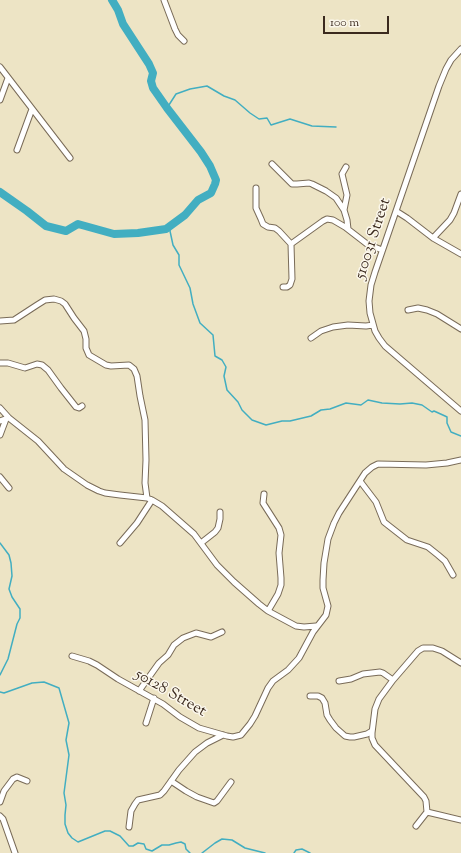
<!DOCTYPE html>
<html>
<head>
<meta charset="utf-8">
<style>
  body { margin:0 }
  #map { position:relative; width:461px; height:853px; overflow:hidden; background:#ede4c5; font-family:"Sorts Mill Goudy",serif }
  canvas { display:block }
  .scale { position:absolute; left:323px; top:16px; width:66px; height:18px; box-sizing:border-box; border:2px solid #3b2a1e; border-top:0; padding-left:5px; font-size:12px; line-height:14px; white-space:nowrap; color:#3b2a1e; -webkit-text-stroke:3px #fbf7ec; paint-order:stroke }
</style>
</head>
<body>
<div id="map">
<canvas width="461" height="853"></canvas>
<div class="scale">100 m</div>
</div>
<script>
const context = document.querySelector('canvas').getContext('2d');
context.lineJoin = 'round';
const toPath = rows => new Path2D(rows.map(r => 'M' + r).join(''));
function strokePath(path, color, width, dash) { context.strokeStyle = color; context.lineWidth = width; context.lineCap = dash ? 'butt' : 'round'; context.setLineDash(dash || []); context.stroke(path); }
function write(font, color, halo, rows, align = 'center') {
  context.font = font + ' "Sorts Mill Goudy",serif'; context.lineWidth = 3; context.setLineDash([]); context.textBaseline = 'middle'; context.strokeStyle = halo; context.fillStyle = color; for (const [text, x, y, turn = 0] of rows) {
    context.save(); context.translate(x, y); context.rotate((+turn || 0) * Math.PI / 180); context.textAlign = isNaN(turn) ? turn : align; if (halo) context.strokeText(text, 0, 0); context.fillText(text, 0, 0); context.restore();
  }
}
const stream = toPath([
  [167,108,176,94,190,89,207,86,224,96,235,100,250,113,259,119,267,118,271,125,290,119,312,126,336,127],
  [171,224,170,231,173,245,179,255,179,265,190,288,193,304,200,323,213,335,215,356,222,360,226,367,224,376,227,390,238,402,242,410,252,420,266,425,282,421,290,421,311,416,321,410,330,409,346,403,361,405,368,400,382,403,400,404,412,403,422,405,432,412,434,411,445,416,447,417,447,423,451,432,461,436],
  [0,543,9,555,11,563,12,576,9,589,12,597,20,609,20,618,17,624,8,659,0,675],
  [0,692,4,693,32,683,44,682,59,688,69,723,66,740,69,755,64,793,66,805,65,815,65,824,68,833,72,838,78,842,105,831,110,831,120,836,129,846,133,846,138,843,144,844,146,849,152,851,162,845,169,845,176,843,181,842,185,844,186,849,190,853],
  [202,853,215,843,222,839,232,840,245,848,265,853],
  [294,853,296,850,302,849,310,853]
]);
const river = toPath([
  [0,192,27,211,46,226,66,231,78,224,114,234,138,233,166,229,185,215,198,200,211,193,215,184,216,180,210,166,201,152,167,108,153,88,151,81,153,73,149,64,123,24,118,10,112,0]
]);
const street = toPath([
  [164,0,175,29,178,35,184,41],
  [461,49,451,60,446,69,439,86,375,272,371,285,369,301,370,313,375,331,379,338,385,346,461,411],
  [0,67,70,158],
  [0,100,8,78],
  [17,150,32,109],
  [272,164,292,184,297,184,309,183,312,184,326,191,336,198,344,210,347,220,348,229],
  [256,188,256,208,261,219,263,224,268,227,275,228,279,231,291,244,323,221,327,219,333,220,345,227,367,244,382,250],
  [344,210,347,195,342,174,346,167],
  [396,211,407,218,433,238,461,254],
  [433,238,450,220,454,213,461,194],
  [283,287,287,287,290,285,292,279,291,244],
  [408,310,418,308,427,310,437,314,461,329],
  [0,321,14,320,37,305,45,300,54,299,61,301,65,304,74,318,84,331,86,339,86,348,89,355,106,365,111,366,129,365,134,369,137,376,140,396,145,420,146,460,145,483,147,498],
  [311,338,321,331,333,327,348,325,366,326,373,325],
  [0,363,8,363,25,368,37,364,42,365,48,370,61,388,76,407,79,408,82,406],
  [0,408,9,418,38,441,64,469,87,485,99,491,105,493,120,495,147,498,152,500,162,506,194,534,217,565,234,582,259,604,268,611,296,626,304,627,316,626],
  [0,421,8,418],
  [0,435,6,419],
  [0,477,9,488],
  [360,481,376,502,384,522,407,540,428,547,438,555,445,561,453,575],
  [264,494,263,503,279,528,281,535,279,553,281,578,281,585,278,594,268,611],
  [120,543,137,523,152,500],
  [201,543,215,532,218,528,220,519,220,512],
  [72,656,89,661,97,665,118,679,163,704,180,717,199,728,227,736,233,737,241,735,250,724,255,716,268,688,273,681,288,670,299,658,313,632,326,615,328,606,323,588,323,580,324,563,328,539,334,523,339,513,365,473,372,467,378,464,426,465,447,463,461,460],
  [461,663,442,651,433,648,423,648,418,651,393,680,379,699,375,709,372,733,372,738,375,745,424,797,426,801,427,812,461,820],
  [339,681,351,679,363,674,380,672,383,673,393,680],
  [139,691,159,663,168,655,174,645,183,638,196,633,211,637,222,632],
  [310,696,318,696,322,698,325,703,327,715,330,720,336,728,345,736,350,737,354,737,367,734,372,731],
  [146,723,154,698],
  [171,781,186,791,197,797,214,803,217,801,231,782],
  [0,802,4,791,13,779,17,777,27,781],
  [0,816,3,819,15,853],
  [416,826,427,812],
  [129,827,131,811,135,804,138,800,160,795,164,791,179,770,195,752,207,743,223,735]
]);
const streetNames = [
  ["510031 Street",374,239,-72],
  ["50128 Street",170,694,30]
];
strokePath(stream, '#42aec1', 1.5);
strokePath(river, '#42aec1', 8);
strokePath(street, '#796b58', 7);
strokePath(street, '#fff', 5);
write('16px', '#3b2a1e', '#fbf7ec', streetNames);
</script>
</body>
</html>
